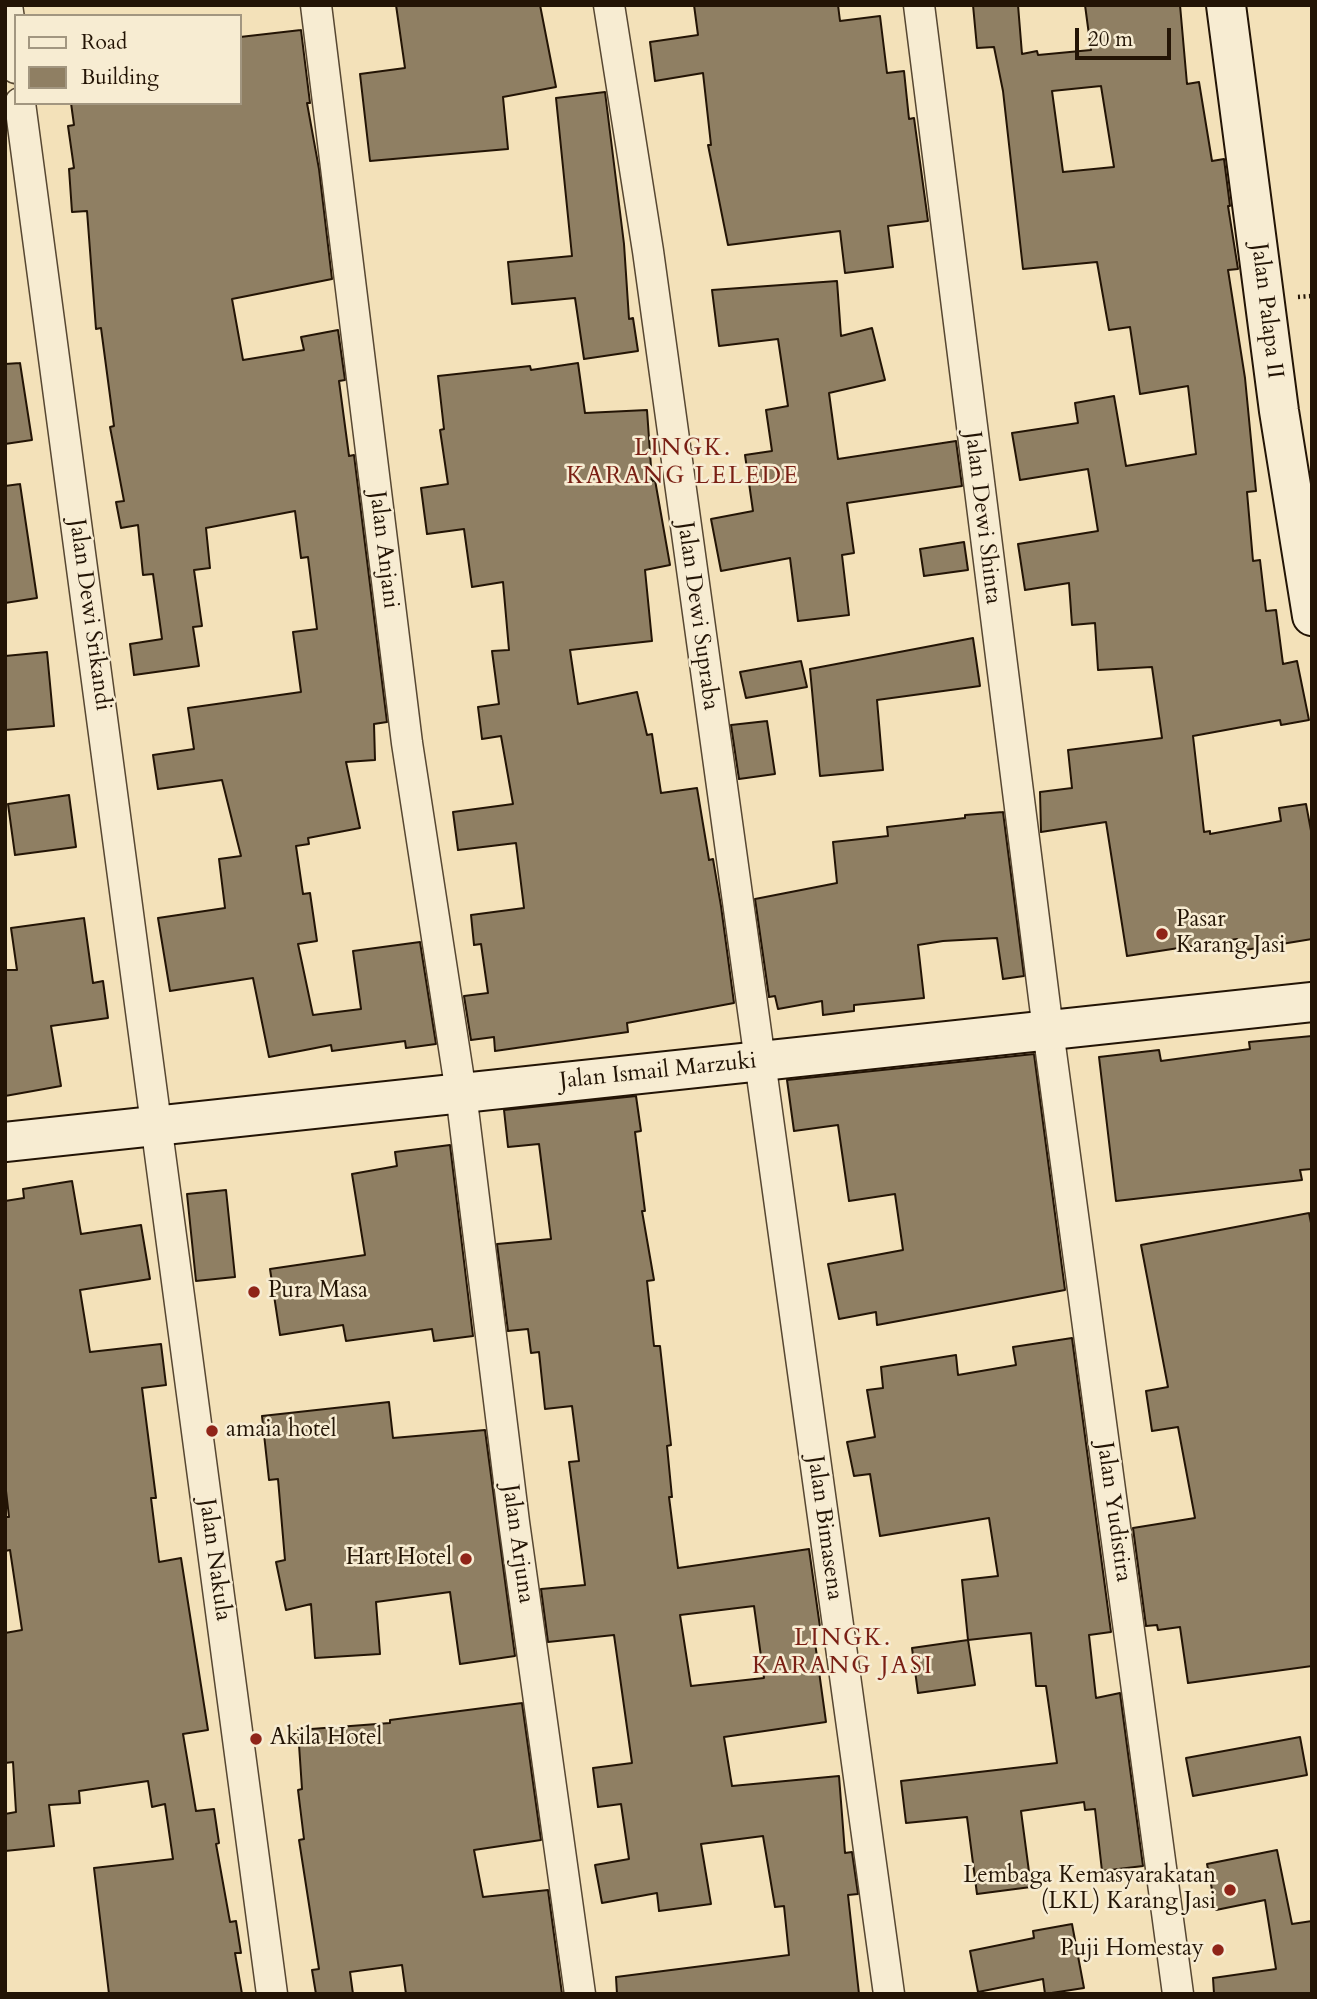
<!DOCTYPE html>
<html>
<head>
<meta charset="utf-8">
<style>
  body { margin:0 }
  #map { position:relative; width:1317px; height:1999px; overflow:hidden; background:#f3e1b9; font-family:Cardo,serif }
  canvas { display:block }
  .frame { position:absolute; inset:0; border:7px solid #231405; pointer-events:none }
  .legend { position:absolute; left:14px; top:14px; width:228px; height:91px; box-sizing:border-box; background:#f7ecd2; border:2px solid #a29680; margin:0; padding:9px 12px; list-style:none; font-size:21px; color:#231405 }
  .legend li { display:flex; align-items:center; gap:14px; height:35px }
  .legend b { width:35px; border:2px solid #a29680 }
  .scale { position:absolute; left:1075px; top:28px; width:96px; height:32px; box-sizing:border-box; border:4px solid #231405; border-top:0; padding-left:9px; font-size:21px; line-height:24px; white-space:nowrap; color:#231405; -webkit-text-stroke:5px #f7ecd2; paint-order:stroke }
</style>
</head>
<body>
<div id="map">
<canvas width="1317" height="1999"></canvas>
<div class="frame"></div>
<ul class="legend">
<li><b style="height:9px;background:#f7ecd2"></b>Road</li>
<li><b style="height:19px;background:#8f7f63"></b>Building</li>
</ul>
<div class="scale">20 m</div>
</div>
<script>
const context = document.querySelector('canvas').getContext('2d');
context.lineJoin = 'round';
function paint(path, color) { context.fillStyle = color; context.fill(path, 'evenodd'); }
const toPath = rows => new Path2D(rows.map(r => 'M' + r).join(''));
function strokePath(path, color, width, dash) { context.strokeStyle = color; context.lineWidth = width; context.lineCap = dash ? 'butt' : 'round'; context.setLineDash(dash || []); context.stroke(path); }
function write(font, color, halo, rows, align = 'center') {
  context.font = font + ' Cardo,serif'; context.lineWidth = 5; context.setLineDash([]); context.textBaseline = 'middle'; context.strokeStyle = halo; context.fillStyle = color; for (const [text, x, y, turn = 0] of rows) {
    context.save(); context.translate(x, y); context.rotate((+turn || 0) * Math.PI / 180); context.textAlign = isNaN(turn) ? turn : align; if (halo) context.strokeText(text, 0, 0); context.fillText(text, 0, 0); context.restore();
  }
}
const building = toPath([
  [396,5,540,5,556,87,503,97,508,149,370,161,360,74,405,68,396,5],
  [694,5,838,5,840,21,880,16,887,73,904,71,909,119,914,118,928,221,888,226,893,267,845,273,840,231,728,245,708,145,711,145,703,73,655,81,650,42,698,35,694,5],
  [973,5,1018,5,1022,54,1037,51,1038,55,1091,50,1085,5,1180,5,1187,84,1199,82,1212,161,1224,159,1230,206,1228,206,1238,269,1228,270,1245,378,1256,491,1247,492,1253,561,1260,560,1266,611,1276,610,1283,664,1297,661,1309,720,1281,725,1280,720,1193,736,1204,832,1210,831,1210,834,1281,821,1279,808,1306,804,1312,836,1312,939,1239,951,1237,939,1127,956,1106,822,1041,832,1040,792,1072,788,1068,750,1162,738,1152,667,1098,670,1095,623,1072,625,1069,583,1025,590,1018,544,1098,531,1088,469,1020,480,1012,433,1078,423,1075,403,1114,396,1126,466,1196,454,1188,386,1140,394,1130,327,1109,330,1097,262,1023,269,1003,91,994,47,977,48,973,5],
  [1101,86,1114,167,1063,172,1052,91,1101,86],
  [301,30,310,103,307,103,319,169,332,279,232,299,243,360,304,350,301,337,338,330,345,380,339,381,349,456,354,455,387,722,374,724,375,760,346,762,360,828,308,838,309,844,296,846,303,894,310,893,317,941,298,944,313,1015,361,1009,353,951,420,942,436,1044,406,1048,405,1041,332,1051,331,1045,269,1057,253,978,170,991,158,918,225,908,219,859,241,856,222,780,158,789,153,755,194,749,188,708,301,692,293,632,317,629,308,557,301,558,295,511,206,528,210,568,194,570,202,626,193,627,199,666,134,675,130,644,162,639,153,574,143,575,138,525,121,528,116,502,124,501,110,427,114,426,101,328,96,329,87,211,72,212,69,169,74,168,68,126,74,125,71,103,240,103,240,37,301,30],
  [605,92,624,244,629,319,633,318,638,351,584,359,575,298,512,304,508,262,572,256,556,98,605,92],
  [837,281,841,336,872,328,885,380,829,393,838,459,956,441,962,486,847,503,854,553,842,555,849,615,798,621,790,558,721,571,711,519,753,511,745,455,772,451,766,410,788,406,778,339,719,346,712,290,837,281],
  [20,363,32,440,5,444,5,364,20,363],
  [578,363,585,413,647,410,652,481,655,480,670,565,645,570,652,641,570,650,578,704,637,692,647,735,652,734,661,793,697,788,709,860,713,859,721,906,734,1003,627,1023,628,1032,495,1051,494,1037,471,1040,464,996,488,993,481,944,474,945,471,915,524,908,516,843,458,850,453,812,513,804,501,736,482,739,478,707,499,704,492,651,509,650,503,582,472,587,464,529,427,534,421,488,448,484,440,430,444,429,438,376,530,366,531,370,578,363],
  [20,484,37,598,5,603,5,486,20,484],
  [964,542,968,570,924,576,920,549,964,542],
  [973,638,980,686,877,700,883,770,820,776,810,669,973,638],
  [47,652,54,726,5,730,5,656,47,652],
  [801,661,807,687,746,698,740,672,801,661],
  [767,721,775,774,739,779,731,725,767,721],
  [69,795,76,847,15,855,8,804,69,795],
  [1003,812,1024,976,1003,979,997,938,943,941,918,945,924,998,854,1005,854,1011,823,1015,822,1001,778,1009,775,996,769,997,755,899,837,883,833,842,888,836,887,827,965,818,965,815,1003,812],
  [84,918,93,983,103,981,108,1018,51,1026,61,1086,5,1096,5,970,17,970,11,928,84,918],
  [1312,1036,1312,1169,1300,1170,1302,1180,1116,1201,1099,1057,1159,1050,1161,1061,1250,1049,1249,1042,1312,1036],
  [1034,1054,1065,1290,877,1325,876,1312,839,1319,828,1264,903,1250,895,1194,849,1201,838,1125,794,1131,787,1080,1034,1054],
  [636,1096,641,1131,635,1132,645,1211,642,1211,654,1280,647,1281,654,1346,660,1346,671,1445,667,1446,672,1497,669,1497,678,1568,809,1549,820,1627,813,1628,826,1722,724,1737,732,1786,839,1776,845,1853,852,1852,858,1894,848,1895,859,1994,617,1994,616,1977,789,1955,784,1906,775,1907,763,1836,701,1844,711,1904,659,1911,657,1893,602,1903,595,1865,629,1859,621,1804,598,1807,593,1768,632,1763,614,1635,548,1642,541,1589,585,1585,569,1462,579,1461,572,1406,545,1409,539,1352,531,1353,528,1329,508,1331,497,1244,551,1239,539,1144,508,1147,504,1110,636,1096],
  [754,1606,764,1678,691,1686,680,1615,754,1606],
  [450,1145,473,1336,434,1341,432,1329,346,1341,343,1325,280,1335,270,1269,365,1255,352,1174,397,1166,395,1152,450,1145],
  [72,1181,81,1234,141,1225,150,1279,80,1290,90,1352,161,1344,166,1385,142,1388,156,1498,151,1498,159,1562,181,1558,208,1730,183,1734,196,1811,214,1809,219,1843,216,1844,230,1922,236,1921,241,1953,235,1953,242,1994,109,1994,94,1868,173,1859,165,1804,152,1807,148,1781,79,1791,80,1803,49,1805,54,1846,5,1851,5,1814,16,1812,13,1762,5,1763,5,1633,22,1630,10,1550,5,1551,5,1517,9,1517,5,1482,5,1201,24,1198,23,1189,72,1181],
  [226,1190,235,1277,196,1281,187,1194,226,1190],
  [1309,1213,1312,1228,1312,1666,1188,1683,1180,1627,1158,1630,1157,1625,1146,1626,1133,1528,1195,1518,1178,1427,1152,1431,1146,1391,1168,1387,1141,1245,1309,1213],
  [1072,1338,1111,1632,1089,1635,1096,1698,1120,1693,1143,1866,1102,1871,1095,1809,1085,1810,1084,1802,1021,1811,1031,1887,977,1894,967,1817,906,1823,901,1781,1057,1763,1046,1686,1036,1686,1031,1633,968,1640,962,1580,998,1576,989,1518,880,1536,870,1474,854,1476,847,1442,875,1437,867,1390,883,1388,881,1367,956,1355,958,1375,1016,1365,1013,1347,1072,1338],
  [389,1402,393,1438,485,1430,515,1656,460,1664,450,1592,376,1602,380,1654,315,1658,311,1604,286,1610,276,1562,285,1560,278,1479,269,1480,262,1416,389,1402],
  [968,1640,975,1685,918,1693,912,1648,968,1640],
  [522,1703,541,1840,474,1850,483,1897,548,1890,562,1994,406,1994,402,1965,350,1972,353,1994,316,1994,312,1970,319,1969,299,1840,304,1839,298,1790,302,1789,298,1730,390,1723,390,1720,522,1703],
  [1300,1737,1307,1775,1193,1796,1186,1758,1300,1737],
  [1277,1850,1292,1924,1312,1921,1312,1994,1214,1994,1213,1978,1276,1969,1265,1900,1216,1910,1207,1864,1277,1850],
  [1072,1924,1084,1988,1045,1994,1043,1979,978,1992,970,1951,1034,1938,1033,1931,1072,1924]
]);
const path = toPath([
  [1298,297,1312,296]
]);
const street = toPath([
  [7,5,16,68],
  [316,5,407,743,461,1093,514,1522,580,1994],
  [609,5,648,251,889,1994],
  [919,5,1048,1030,1178,1994],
  [20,103,272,1994]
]);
const secondary = toPath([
  [1226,5,1279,411,1312,616],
  [5,1142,1312,1002]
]);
const markers = [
  [1162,934,7,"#8f2418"],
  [254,1292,7,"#8f2418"],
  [212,1431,7,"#8f2418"],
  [466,1559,7,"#8f2418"],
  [256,1739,7,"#8f2418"],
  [1230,1890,7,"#8f2418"],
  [1218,1950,7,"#8f2418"]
];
const streetNames = [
  ["Jalan Palapa II",1266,311,83],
  ["Jalan Dewi Shinta",982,518,83],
  ["Jalan Anjani",383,550,83],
  ["Jalan Dewi Srikandi",89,615,82],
  ["Jalan Dewi Supraba",697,616,82],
  ["Jalan Ismail Marzuki",658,1072,-6],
  ["Jalan Yudistira",1113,1512,82],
  ["Jalan Bimasena",824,1528,82],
  ["Jalan Arjuna",517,1544,82],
  ["Jalan Nakula",214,1560,82]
];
const poiNames = [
  ["Pasar",1176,921],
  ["Karang Jasi",1176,947],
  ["Pura Masa",268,1292],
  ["amaia hotel",226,1431],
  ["Hart Hotel",452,1559,"right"],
  ["Akila Hotel",270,1739],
  ["Lembaga Kemasyarakatan",1216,1877,"right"],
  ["(LKL) Karang Jasi",1216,1903,"right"],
  ["Puji Homestay",1204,1950,"right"]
];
const neighbourhoodNames = [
  ["LINGK.",683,449],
  ["KARANG LELEDE",683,477],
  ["LINGK.",843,1639],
  ["KARANG JASI",843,1667]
];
paint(building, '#8f7f63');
strokePath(building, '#231405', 2);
strokePath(street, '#574732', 33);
strokePath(secondary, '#231405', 42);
strokePath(path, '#231405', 4.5, [2, 3.5]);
strokePath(street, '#f7ecd2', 30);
strokePath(secondary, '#f7ecd2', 38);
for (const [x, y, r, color] of markers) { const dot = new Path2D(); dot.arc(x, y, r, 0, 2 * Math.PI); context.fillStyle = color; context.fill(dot); strokePath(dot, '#f7ecd2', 2.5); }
write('23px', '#231405', '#f7ecd2', streetNames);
write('23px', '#231405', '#f7ecd2', poiNames, 'left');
context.letterSpacing = '2px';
write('24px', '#7a1f14', '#f7ecd2', neighbourhoodNames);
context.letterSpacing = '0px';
</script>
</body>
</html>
